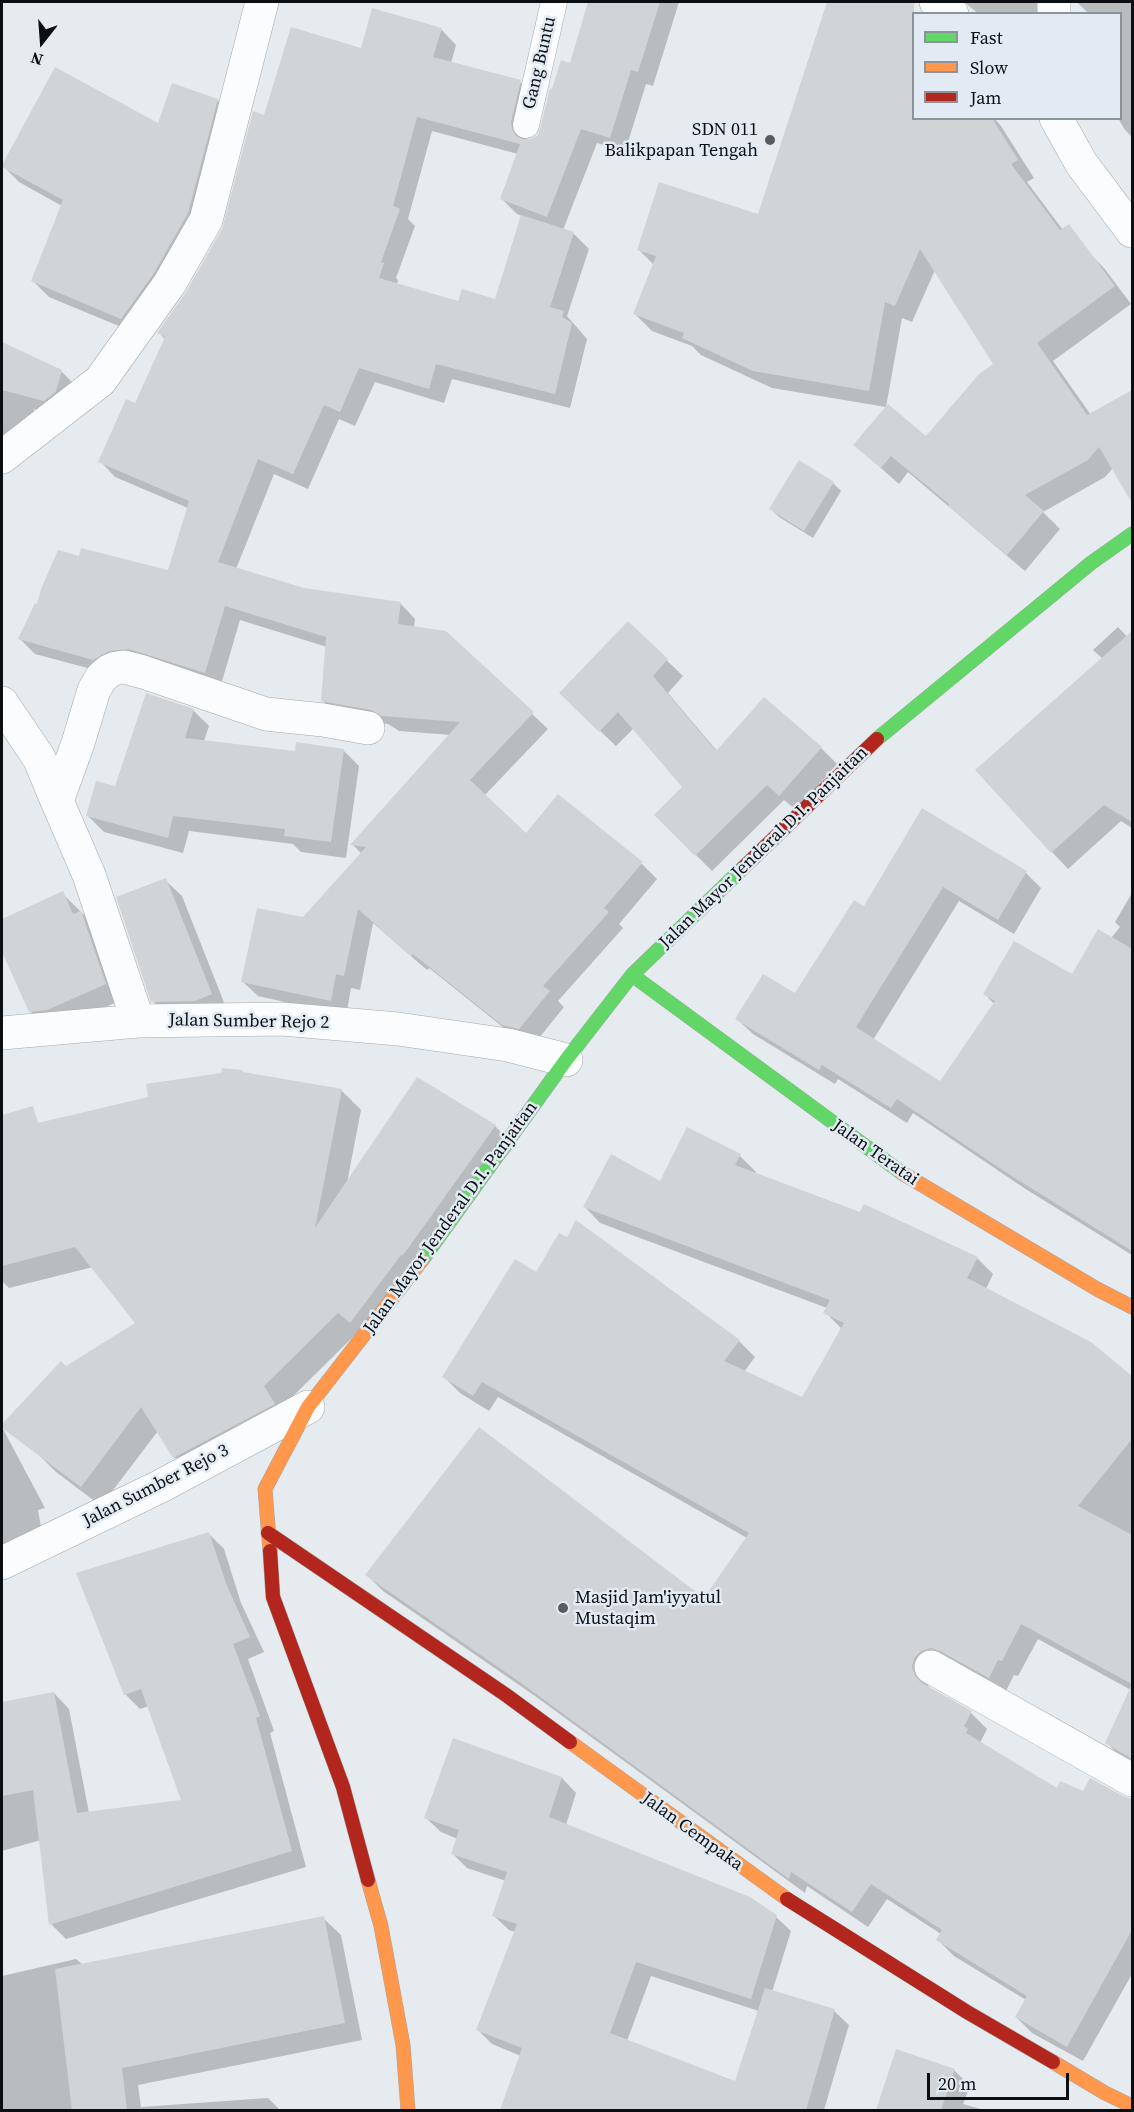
<!DOCTYPE html>
<html>
<head>
<meta charset="utf-8">
<style>
  body { margin:0 }
  #map { position:relative; width:1134px; height:2112px; overflow:hidden; background:#e6ebef; font-family:"Source Serif 4",serif }
  canvas { display:block }
  .frame { position:absolute; inset:0; border:3px solid #0c0f12; pointer-events:none }
  .legend { position:absolute; left:912px; top:12px; width:210px; height:108px; box-sizing:border-box; background:#e2ebf3; border:2px solid #8c9399; margin:0; padding:8px 10px; list-style:none; font-size:18px; color:#0c0f12 }
  .legend li { display:flex; align-items:center; gap:12px; height:30px }
  .legend b { width:30px; border:2px solid #8c9399 }
  .north { position:absolute; left:12px; top:12px; width:60px; height:60px; -webkit-text-stroke:4px #e2ebf3; paint-order:stroke; rotate:197deg; font-size:16px; font-weight:700; line-height:24px; text-align:center; color:#0c0f12 }
  .north::after { content:''; display:block; margin:auto; width:21px; height:27px; background:#0c0f12; clip-path:polygon(50% 0,100% 100%,50% 72%,0 100%) }
  .scale { position:absolute; left:927px; top:2073px; width:142px; height:27px; box-sizing:border-box; border:3px solid #0c0f12; border-top:0; padding-left:8px; font-size:18px; line-height:21px; white-space:nowrap; color:#0c0f12; -webkit-text-stroke:4px #e2ebf3; paint-order:stroke }
</style>
</head>
<body>
<div id="map">
<canvas width="1134" height="2112"></canvas>
<div class="frame"></div>
<ul class="legend">
<li><b style="height:8px;background:#63d668"></b>Fast</li>
<li><b style="height:8px;background:#ff974d"></b>Slow</li>
<li><b style="height:8px;background:#b3261e"></b>Jam</li>
</ul>
<div class="north">N</div>
<div class="scale">20 m</div>
</div>
<script>
const context = document.querySelector('canvas').getContext('2d');
context.lineJoin = 'round';
function paint(path, color) { context.fillStyle = color; context.fill(path, 'evenodd'); }
const toPath = rows => new Path2D(rows.map(r => 'M' + r).join(''));
function strokePath(path, color, width, dash) { context.strokeStyle = color; context.lineWidth = width; context.lineCap = dash ? 'butt' : 'round'; context.setLineDash(dash || []); context.stroke(path); }
function write(font, color, halo, rows, align = 'center') {
  context.font = font + ' "Source Serif 4",serif'; context.lineWidth = 5; context.setLineDash([]); context.textBaseline = 'middle'; context.strokeStyle = halo; context.fillStyle = color; for (const [text, x, y, turn = 0] of rows) {
    context.save(); context.translate(x, y); context.rotate((+turn || 0) * Math.PI / 180); context.textAlign = isNaN(turn) ? turn : align; if (halo) context.strokeText(text, 0, 0); context.fillText(text, 0, 0); context.restore();
  }
}
const shadow = toPath([
  [590,2,679,2,653,86,646,84,625,152,597,143,563,230,573,233,589,249,567,316,587,339,570,408,452,379,444,403,375,382,355,426,339,419,308,489,274,474,236,569,303,589,400,603,415,619,414,628,445,632,548,729,484,796,526,835,642,864,657,879,619,924,623,928,558,1001,564,1007,535,1043,519,1040,429,968,427,970,373,923,360,990,351,988,346,1016,258,996,242,981,304,919,362,854,353,845,451,735,399,731,388,724,338,716,322,700,327,647,240,620,220,688,110,674,35,654,20,639,38,605,80,558,169,572,188,508,115,477,100,461,136,405,166,340,159,333,188,293,224,230,265,117,362,49,441,29,456,45,451,63,520,82,535,97,526,141,538,137,553,90,571,65],
  [432,131,518,154,502,199,517,214,522,216,496,301,459,303,397,284,398,280,396,278,415,226,408,219],
  [964,2,1061,2,1042,14,979,14],
  [1077,2,1132,2,1132,137,1125,130,1118,118,1120,118,1120,14,1089,14],
  [217,100,233,116,204,229,138,334,49,297,33,281,62,206,19,182,3,166,159,125],
  [914,118,994,118,1001,126,1034,178,1027,182,1081,254,1087,251,1104,268,1131,304,1053,361,1091,415,1132,391,1132,488,1113,468,1105,477,1043,512,1060,529,1025,571,908,472,899,484,855,445,926,438,995,364,935,270,912,322,902,318,886,407,772,388,701,355,692,346,652,331,635,314,654,265,638,249,759,216],
  [2,344,61,371,77,387,60,415,34,409,25,443,2,452],
  [833,483,841,491,813,538,779,517,771,509],
  [628,623,683,676,668,693,717,751,821,748,837,764,796,810,784,800,712,871,656,815,684,787,634,728,616,746,577,709],
  [1118,627,1132,642,1132,828,1121,821,1068,869,1052,852,1103,659,1093,650],
  [193,710,209,726,204,741,296,752,343,750,359,766,346,858,301,852,293,844,189,831,183,853,104,832,88,816],
  [923,810,1026,873,1041,888,1014,934,959,901,873,1040,941,1083,994,1004,985,994,1072,976,1087,951,1132,979,1132,1255,1024,1188,913,1113,907,1123,838,1079,835,1084,753,1034,737,1019,795,995,864,908],
  [165,880,182,896,227,1010,169,1017,153,1001],
  [62,893,97,928,121,1000,64,1026,47,1027,30,1011,2,948,2,920],
  [1132,893,1132,970,1118,966,1102,949,1120,927,1115,922],
  [244,1074,341,1090,361,1110,347,1183,417,1079,495,1126,515,1146,358,1332,283,1406,194,1477,174,1457,158,1431,101,1506,56,1472,36,1452,66,1367,137,1324,93,1267,9,1288,2,1281,2,1116,14,1113,35,1133],
  [688,1129,740,1156,756,1172,755,1174,977,1258,993,1274,986,1289,1090,1344,1132,1378,1132,1764,1123,1759,1107,1743,1131,1690,1038,1639,1018,1676,1014,1675,1005,1693,931,1674,928,1685,929,1689,971,1713,987,1729,980,1743,1058,1790,1132,1800,1132,1974,1083,2061,1032,2033,1016,2017,1026,2000,954,1956,938,1940,941,1934,887,1899,868,1927,807,1886,805,1893,535,1696,383,1591,367,1575,705,1600,747,1538,498,1397,489,1411,460,1393,444,1377,536,1274,739,1341,755,1357,744,1372,803,1399,841,1328,825,1312,827,1308,600,1223,585,1207,661,1183],
  [2,1427,45,1508,38,1510,46,1555,2,1576],
  [209,1534,224,1549,241,1603,264,1652,248,1659,274,1731,270,1733,306,1867,66,1939,51,1924,41,1840,2,1851,2,1703,54,1693,69,1709,89,1813,183,1802,149,1706,140,1709,125,1694],
  [562,1778,576,1793,566,1825,776,1917,791,1931,772,1992,834,2011,849,2025,824,2110,502,2110,521,2056,492,2044,478,2030,515,1932,509,1930,494,1916,506,1881,467,1868,453,1854,458,1839,441,1832,426,1818],
  [651,1976,759,2011,736,2083,627,2041],
  [323,1918,341,1935,362,2040,138,2085,141,2107,268,2098,280,2110,2,2110,2,1976,76,1959,83,1965],
  [897,2051,954,2070,970,2086,963,2104,984,2110,878,2110]
]);
const building = toPath([
  [588,2,660,2,638,72,631,70,610,138,581,129,547,217,500,199,520,144,417,117,393,206,400,209,381,262,384,263,379,278,458,301,462,289,495,299,521,215,574,232,550,307,564,311,562,317,572,323,555,394,436,364,429,389,359,368,340,412,324,405,293,474,258,459,218,562,304,588,401,602,398,624,446,631,534,712,470,780,526,833,558,794,643,862,604,908,609,912,543,986,550,991,519,1029,502,1025,413,954,411,956,358,909,344,976,336,974,331,1001,241,982,257,908,303,917,366,847,350,845,460,722,382,716,371,710,321,701,326,637,225,606,205,673,129,649,109,651,93,660,18,639,35,603,37,604,41,589,58,550,79,556,81,548,168,570,189,501,98,462,126,399,135,403,165,337,157,333,186,292,222,229,253,111,264,115,291,27,361,48,372,8,442,28,433,57,521,80,511,122,512,129,516,136,522,139,530,139,537,136,540,129,550,88,552,89,561,60,570,63],
  [827,2,914,2,914,118,992,118,1018,160,1011,164,1060,230,1069,224,1115,286,1037,343,1087,415,1132,390,1132,503,1099,447,1088,460,1025,495,1044,511,1007,555,948,506,949,504,891,456,881,468,853,445,888,404,926,436,979,374,993,364,920,249,895,306,885,302,869,391,753,371,682,338,684,333,633,314,656,256,637,250,659,182,758,214],
  [55,67,158,123,172,83,218,99,188,213,154,273,121,319,31,281,63,200,2,167,2,165],
  [2,342,62,370,56,391,44,401,2,390],
  [799,460,834,482,804,531,769,509],
  [628,621,668,659,653,676,716,751,764,697,822,747,779,796,767,785,695,856,654,815,682,787,618,712,599,732,559,693],
  [1132,631,1132,822,1104,805,1051,853,975,770],
  [146,693,194,709,185,738,295,751,296,742,344,749,331,842,284,836,285,829,173,816,168,838,86,816,96,781,115,786],
  [922,808,1027,871,998,920,943,887,856,1027,940,1081,995,1001,983,994,1014,941,1072,974,1098,929,1132,949,1132,1251,1007,1173,897,1099,891,1108,822,1065,819,1070,735,1019,763,974,795,993,854,900,864,906],
  [166,878,212,994,195,1001,151,1002,116,897],
  [63,891,73,914,81,911,106,984,47,1010,29,1012,2,952,2,919],
  [222,1068,242,1070,243,1072,342,1089,315,1228,417,1077,496,1125,409,1247,402,1256,401,1255,350,1323,338,1313,264,1386,275,1404,173,1458,141,1407,81,1487,2,1428,2,1424,61,1361,66,1366,135,1323,75,1247,2,1266,2,1115,33,1106,38,1123,148,1097,146,1084,221,1073],
  [687,1127,741,1154,735,1165,860,1212,864,1204,978,1257,967,1278,1091,1342,1132,1376,1132,1439,1078,1506,1132,1535,1132,1759,1105,1743,1132,1684,1021,1624,1002,1661,998,1660,989,1678,940,1651,931,1648,921,1651,914,1658,912,1667,915,1676,922,1683,972,1711,964,1726,968,1729,966,1733,1057,1788,1060,1781,1083,1791,1090,1778,1123,1796,1132,1799,1132,1930,1067,2047,1015,2017,1027,1996,936,1940,942,1930,871,1884,852,1912,791,1872,789,1879,517,1680,365,1575,479,1427,704,1598,749,1533,482,1382,473,1396,442,1377,515,1259,536,1272,559,1233,567,1237,576,1220,740,1340,724,1361,802,1397,844,1323,823,1313,830,1300,583,1207,611,1154,660,1181],
  [209,1532,227,1586,250,1637,233,1644,260,1716,256,1718,292,1851,49,1925,33,1790,2,1796,2,1702,54,1692,77,1813,181,1800,141,1689,124,1695,76,1573],
  [453,1738,562,1777,549,1817,750,1897,777,1915,751,1999,636,1962,610,2033,735,2081,765,1988,835,2009,806,2110,500,2110,522,2048,476,2030,517,1924,492,1916,507,1872,451,1854,459,1830,424,1818],
  [324,1916,345,2023,122,2068,127,2110,72,2110,55,1969],
  [896,2049,955,2069,941,2110,876,2110]
]);
const lane = toPath([
  [526,125,554,2]
]);
const street = toPath([
  [936,2,952,14],
  [1054,2,1054,14],
  [1056,118,1081,163,1132,231],
  [2,457,100,381,170,283,206,220,262,2],
  [2,703,39,758,57,801,89,875,138,1021],
  [57,801,78,743,94,690,101,678,109,671,116,668,124,667,143,672,266,714,323,720,368,728],
  [2,1033,138,1021,282,1019,398,1029,508,1045,566,1060],
  [2,1563,161,1486,308,1407],
  [931,1667,1132,1780]
]);
const fast = toPath([
  [877,739,1091,563,1132,534],
  [632,975,902,1173],
  [422,1260,566,1060,632,975,743,868]
]);
const slow = toPath([
  [902,1173,1097,1289,1132,1307],
  [270,1551,265,1489,308,1407,422,1260],
  [570,1742,787,1899],
  [368,1880,381,1926,403,2045,408,2110],
  [1053,2062,1105,2093,1132,2106]
]);
const jam = toPath([
  [743,868,877,739],
  [268,1533,506,1695,570,1742],
  [270,1551,273,1597,343,1787,368,1880],
  [787,1899,967,2012,1053,2062]
]);
const markers = [
  [770,140,6,"#585c5f"],
  [563,1608,6,"#585c5f"]
];
const streetNames = [
  ["Gang Buntu",540,63,-77],
  ["Jalan Mayor Jenderal D.I. Panjaitan",764,848,-44],
  ["Jalan Sumber Rejo 2",249,1022,1],
  ["Jalan Teratai",875,1153,35],
  ["Jalan Mayor Jenderal D.I. Panjaitan",451,1218,-54],
  ["Jalan Sumber Rejo 3",156,1486,-27],
  ["Jalan Cempaka",692,1832,36]
];
const poiNames = [
  ["SDN 011",758,130],
  ["Balikpapan Tengah",758,151],
  ["Masjid Jam'iyyatul",575,1598,"left"],
  ["Mustaqim",575,1619,"left"]
];
paint(shadow, '#0003');
paint(building, '#d0d4d7');
strokePath(lane, '#a4a8ab', 27);
strokePath(street, '#a4a8ab', 34);
strokePath(fast, '#a4a8ab', 15);
strokePath(slow, '#a4a8ab', 15);
strokePath(jam, '#a4a8ab', 15);
strokePath(lane, '#fbfcfd', 26);
strokePath(street, '#fbfcfd', 33);
strokePath(fast, '#63d668', 14);
strokePath(slow, '#ff974d', 14);
strokePath(jam, '#b3261e', 14);
for (const [x, y, r, color] of markers) { const dot = new Path2D(); dot.arc(x, y, r, 0, 2 * Math.PI); context.fillStyle = color; context.fill(dot); strokePath(dot, '#e2ebf3', 2); }
write('18px', '#0c0f12', '#e2ebf3', streetNames);
write('18px', '#0c0f12', '#e2ebf3', poiNames, 'right');
</script>
</body>
</html>
